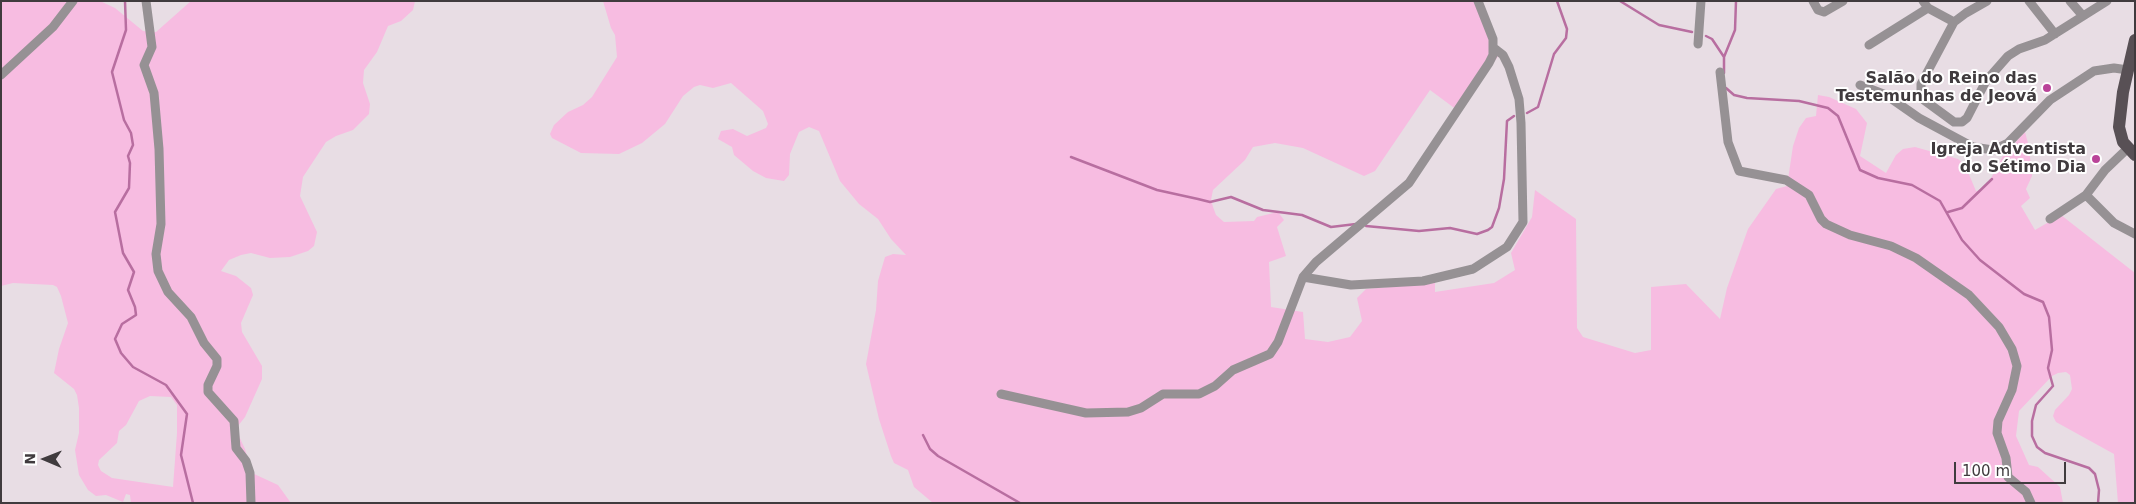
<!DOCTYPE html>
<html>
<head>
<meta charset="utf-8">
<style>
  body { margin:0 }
  #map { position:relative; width:2136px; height:504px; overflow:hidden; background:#e8dde4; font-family:"DejaVu Sans",sans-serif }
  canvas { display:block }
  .frame { position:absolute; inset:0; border:2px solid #403b3e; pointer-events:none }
  .north { position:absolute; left:20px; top:434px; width:50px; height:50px; -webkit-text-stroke:4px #fff; paint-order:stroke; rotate:271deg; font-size:14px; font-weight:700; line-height:20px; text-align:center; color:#403b3e }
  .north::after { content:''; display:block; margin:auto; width:18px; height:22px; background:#403b3e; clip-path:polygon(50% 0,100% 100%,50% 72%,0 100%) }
  .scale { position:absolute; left:1954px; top:462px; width:112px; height:22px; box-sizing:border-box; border:2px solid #403b3e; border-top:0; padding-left:6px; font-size:15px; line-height:18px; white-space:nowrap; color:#403b3e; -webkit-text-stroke:4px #fff; paint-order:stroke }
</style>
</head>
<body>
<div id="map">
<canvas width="2136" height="504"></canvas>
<div class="frame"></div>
<div class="north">N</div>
<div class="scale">100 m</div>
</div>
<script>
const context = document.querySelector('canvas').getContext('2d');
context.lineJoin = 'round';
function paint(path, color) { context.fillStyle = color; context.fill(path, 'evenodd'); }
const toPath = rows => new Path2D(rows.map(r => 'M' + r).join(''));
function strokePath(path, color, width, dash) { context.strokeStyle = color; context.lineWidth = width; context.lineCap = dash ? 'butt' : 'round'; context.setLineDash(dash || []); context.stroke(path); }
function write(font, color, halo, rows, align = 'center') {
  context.font = font + ' "DejaVu Sans",sans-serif'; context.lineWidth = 4; context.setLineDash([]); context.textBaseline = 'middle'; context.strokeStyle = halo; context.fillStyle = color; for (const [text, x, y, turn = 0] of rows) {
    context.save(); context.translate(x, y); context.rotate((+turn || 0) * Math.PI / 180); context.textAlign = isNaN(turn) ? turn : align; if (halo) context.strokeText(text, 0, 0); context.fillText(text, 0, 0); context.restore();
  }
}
const green = toPath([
  [1,1,100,1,115,8,143,31,150,32,156,32,191,1,415,1,413,10,401,21,388,26,377,52,364,70,363,83,370,104,369,114,353,130,336,136,326,142,303,177,300,196,317,232,314,246,308,251,290,257,270,258,251,253,241,255,229,260,221,271,236,276,251,288,253,295,241,323,242,332,262,366,262,379,245,417,238,426,238,434,245,449,252,473,278,485,291,503,131,503,130,495,126,494,123,502,106,495,96,496,88,490,79,475,75,450,79,433,79,408,77,395,74,389,54,373,59,349,68,323,61,296,57,287,53,285,13,283,1,286],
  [150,396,171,397,177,405,177,433,173,487,112,478,101,471,98,465,99,460,117,443,119,431,126,425,139,401],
  [603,1,1474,1,1500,54,1457,110,1430,90,1375,171,1364,176,1303,148,1275,143,1253,147,1245,160,1213,190,1211,200,1213,207,1216,215,1224,222,1254,221,1257,217,1278,212,1284,220,1277,227,1286,256,1269,262,1271,307,1303,312,1305,339,1328,342,1350,337,1362,321,1357,298,1366,289,1435,283,1435,292,1494,283,1515,270,1511,253,1532,217,1535,190,1576,219,1577,328,1583,337,1635,353,1651,350,1651,287,1686,284,1720,319,1727,288,1748,229,1776,189,1787,186,1793,146,1799,128,1806,118,1816,116,1818,95,1829,97,1856,109,1867,123,1860,156,1886,173,1896,155,1903,149,1915,147,1958,159,1965,165,1976,191,1982,190,1990,180,2003,156,2025,132,2029,147,2032,176,2026,189,2030,198,2021,206,2035,230,2061,215,2135,273,2135,503,2118,503,2114,454,2056,422,2053,416,2055,410,2069,395,2072,389,2070,375,2066,372,2058,373,2052,376,2019,411,2016,436,2029,465,2038,467,2060,487,2063,503,933,503,914,487,908,470,894,463,891,456,879,419,866,364,876,310,878,281,885,257,893,254,906,255,891,239,878,219,859,204,840,181,819,131,809,127,799,132,790,154,789,175,784,181,766,178,753,171,734,155,732,147,718,139,721,131,733,129,747,136,766,128,768,124,763,111,731,83,713,88,700,85,694,87,683,96,665,124,642,143,619,154,581,153,552,138,550,134,554,125,568,112,583,105,592,97,617,57,615,35,611,28]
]);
const stream = toPath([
  [125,1,126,30,112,72,124,120,131,133,133,145,128,156,130,163,129,188,115,212,123,253,134,272,128,290,135,307,136,315,122,324,115,339,121,353,133,367,166,385,187,414,181,455,193,503],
  [1620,1,1659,25,1692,32],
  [1706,36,1712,39,1724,57],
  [1724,73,1724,57,1735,30,1736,1],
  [1726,88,1734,95,1747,98,1799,101,1828,108,1838,116,1860,170,1878,178,1912,185,1940,201,1962,240,1980,260,2024,294,2043,302,2049,317,2052,350,2048,368,2053,386,2036,405,2032,421,2032,436,2037,447,2045,453,2089,468,2095,474,2099,490,2098,503],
  [1527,113,1538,107,1554,54,1566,38,1567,29,1557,1],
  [1071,157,1157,190,1198,199,1210,202,1231,197,1263,210,1302,215,1331,227,1356,224],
  [1948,212,1962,208,1992,179],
  [1366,226,1419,231,1450,228,1477,234,1488,230,1492,227,1499,208,1504,179,1507,121,1514,116],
  [923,435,930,449,938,456,1020,503]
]);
const minor = toPath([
  [146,1,152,47,144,65,154,93,159,149,161,224,156,254,158,271,168,292,191,317,204,343,217,359,217,366,208,385,208,392,234,421,236,448,246,461,250,473,251,503],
  [1813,1,1818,10,1824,12,1843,1],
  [1923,1,1928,8,1954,22],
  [1987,1,1966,13,1954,22,1921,84,1921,95,1924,100,1954,122,1962,122,1967,118,1986,81,2008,56,2019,49,2045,40,2107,1],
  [2029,1,2055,34],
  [2070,1,2083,16],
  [1698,44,1701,1],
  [1869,45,1928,8],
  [1720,72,1728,142,1739,171,1786,180,1809,195,1821,219,1826,224,1850,235,1891,246,1916,258,1969,295,1999,327,2012,349,2017,366,2012,390,1998,421,1997,433,2006,458,2008,477,2026,492,2031,503],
  [1,75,53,27,73,1],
  [1860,85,1886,95,1919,118,1973,147,1993,150,2008,143,2050,100,2094,71,2114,68,2128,70],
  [2086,195,2114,223,2135,234],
  [2050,219,2086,195,2105,170,2127,149],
  [1303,277,1351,285,1423,281,1473,269,1507,247,1523,222,1521,123,1519,99,1509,67,1503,55,1494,48],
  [1001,394,1086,413,1128,412,1141,408,1163,394,1199,394,1215,386,1233,370,1270,354,1278,342,1303,277,1316,262,1409,183,1489,63,1493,55,1493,39,1478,1]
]);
const primary = toPath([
  [2135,40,2123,92,2119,127,2123,142,2135,155]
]);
const markers = [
  [2047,88,5,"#ba4399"],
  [2096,159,5,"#ba4399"]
];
const poiNames = [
  ["Salão do Reino das",2037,79],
  ["Testemunhas de Jeová",2037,97],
  ["Igreja Adventista",2086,150],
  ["do Sétimo Dia",2086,168]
];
paint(green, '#f7bce1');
strokePath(stream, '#b86ea0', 2.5);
strokePath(minor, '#969194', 9);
strokePath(primary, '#585055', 12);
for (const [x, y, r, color] of markers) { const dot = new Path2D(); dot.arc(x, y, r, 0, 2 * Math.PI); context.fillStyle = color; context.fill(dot); strokePath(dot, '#fff', 2); }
write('bold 16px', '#403b3e', '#fff', poiNames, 'right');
</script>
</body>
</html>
